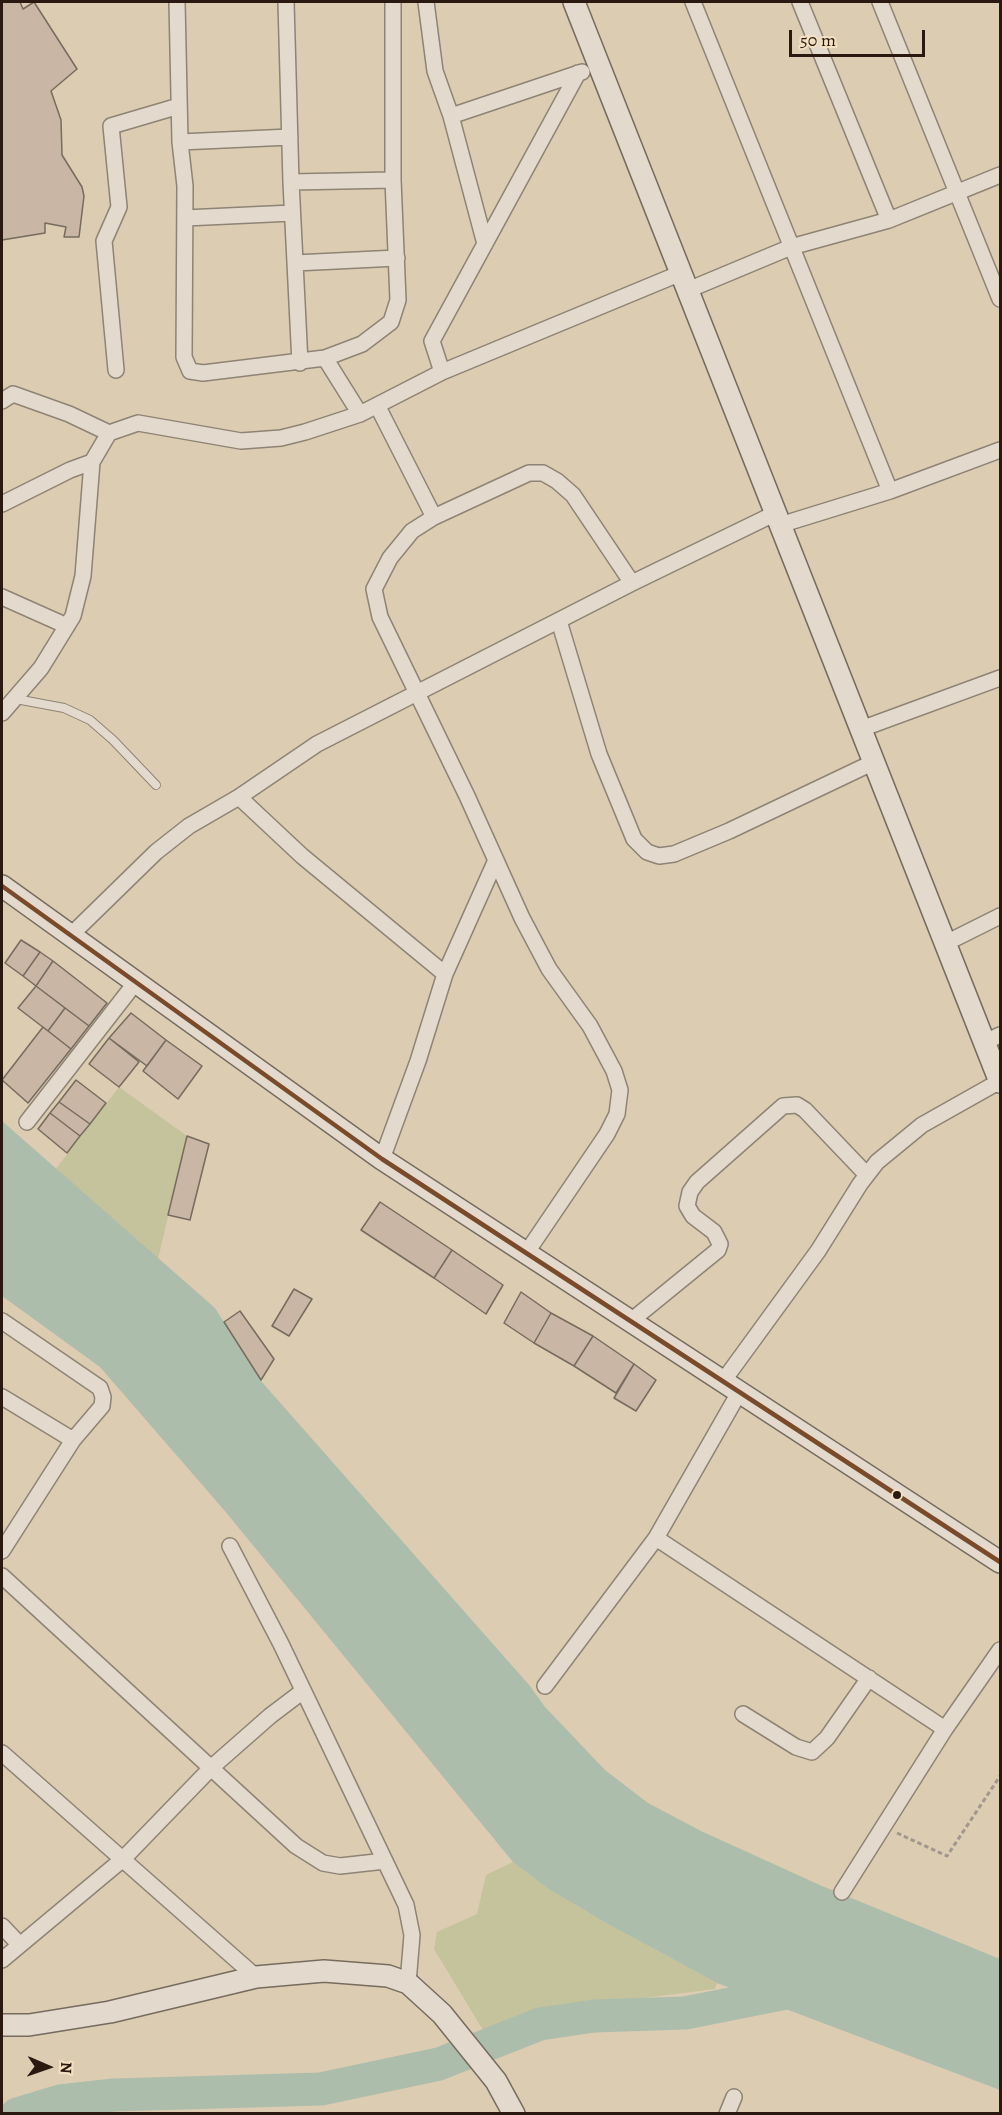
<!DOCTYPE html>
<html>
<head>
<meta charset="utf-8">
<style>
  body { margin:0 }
  #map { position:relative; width:1002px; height:2115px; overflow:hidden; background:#dcccb2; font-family:Alegreya,serif }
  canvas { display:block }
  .frame { position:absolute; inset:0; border:3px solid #2a1911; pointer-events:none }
  .north { position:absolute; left:18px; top:2037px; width:60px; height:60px; -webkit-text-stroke:4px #f4e0c2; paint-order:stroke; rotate:92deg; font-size:16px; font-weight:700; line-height:24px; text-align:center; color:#2a1911 }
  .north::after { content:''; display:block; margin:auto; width:21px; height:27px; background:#2a1911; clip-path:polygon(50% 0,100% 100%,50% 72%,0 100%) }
  .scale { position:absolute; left:789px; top:30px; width:136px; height:27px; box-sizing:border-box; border:3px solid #2a1911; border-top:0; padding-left:8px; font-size:18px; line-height:21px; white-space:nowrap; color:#2a1911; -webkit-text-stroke:4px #f4e0c2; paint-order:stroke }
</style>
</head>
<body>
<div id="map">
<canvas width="1002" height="2115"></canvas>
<div class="frame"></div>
<div class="north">N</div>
<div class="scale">50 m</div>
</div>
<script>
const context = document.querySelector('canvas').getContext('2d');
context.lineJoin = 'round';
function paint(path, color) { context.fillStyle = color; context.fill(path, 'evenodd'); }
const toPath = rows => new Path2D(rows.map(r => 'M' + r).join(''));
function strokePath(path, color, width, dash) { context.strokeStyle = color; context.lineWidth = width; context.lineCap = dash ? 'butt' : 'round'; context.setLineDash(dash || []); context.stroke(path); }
const green = toPath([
  [119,1087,187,1136,158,1259,55,1170],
  [513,1862,547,1888,606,1923,717,1983,715,1989,540,2011,483,2030,434,1949,437,1932,477,1914,486,1875]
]);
const water = toPath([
  [2,1121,215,1308,261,1381,530,1686,545,1707,605,1770,648,1803,701,1831,822,1886,1000,1959,1000,2090,717,1983,606,1923,547,1888,513,1862,224,1510,100,1367,2,1296]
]);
const river = toPath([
  [17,2114,60,2101,114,2095,321,2089,439,2064,540,2024,594,2016,685,2013,801,1990]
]);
const building = toPath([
  [2,2,20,2,23,9,34,2,77,69,51,91,61,120,62,155,82,187,84,196,79,237,64,237,66,227,45,223,45,233,2,240,2,2],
  [21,940,40,952,23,976,5,963,21,940],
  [40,952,53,961,36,986,23,976,40,952],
  [53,961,107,1003,89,1026,36,986,53,961],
  [36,986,65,1008,48,1031,18,1008,36,986],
  [65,1008,89,1026,71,1049,48,1031,65,1008],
  [131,1013,166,1040,147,1066,109,1038,131,1013],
  [43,1027,71,1049,28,1103,2,1080,43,1027],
  [109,1038,139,1062,119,1087,89,1064,109,1038],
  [166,1040,202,1066,178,1099,143,1071,166,1040],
  [76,1080,106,1103,90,1124,59,1102,76,1080],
  [59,1102,90,1124,80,1136,50,1113,59,1102],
  [50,1113,80,1136,67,1153,38,1129,50,1113],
  [187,1136,209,1144,190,1220,168,1215,187,1136],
  [380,1202,452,1250,434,1278,361,1230,380,1202],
  [452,1250,503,1285,486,1314,434,1278,452,1250],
  [294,1289,312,1299,289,1336,272,1326,294,1289],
  [521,1292,551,1313,534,1343,504,1323,521,1292],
  [240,1311,274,1359,261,1380,224,1322,240,1311],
  [551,1313,593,1336,574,1366,534,1343,551,1313],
  [593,1336,634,1364,616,1393,574,1366,593,1336],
  [634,1364,656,1380,636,1411,614,1398,634,1364]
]);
const path = toPath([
  [897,1833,947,1856,1000,1776]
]);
const lane = toPath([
  [16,699,64,708,90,720,113,740,156,785]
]);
const street = toPath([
  [177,2,180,142,185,186,184,357,190,371,203,373,325,358,362,344,391,322,398,300,393,180,393,2],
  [286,2,291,182,300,363],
  [426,2,435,71,451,116,485,244],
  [693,2,890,491],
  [800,2,889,220],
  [880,2,1000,299],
  [451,116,582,72],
  [180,142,290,137],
  [291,182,393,180],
  [185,218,292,213],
  [295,263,397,258],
  [688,290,791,247,889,220,1000,175],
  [325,358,360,414],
  [116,370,104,241,119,207,111,126,179,106],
  [442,372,432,341,578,73],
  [2,401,13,394,69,414,109,433],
  [378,407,434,517],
  [2,504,70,470,92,462],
  [780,525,890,491,1000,450],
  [2,597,67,626],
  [559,621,599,754,634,839,647,852,659,856,674,854,729,831,874,762],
  [2,713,41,668,73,616,83,576,92,462,109,433,138,423,241,441,281,438,305,432,360,414,442,372,681,273],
  [861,729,1000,678],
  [239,797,302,856,445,974],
  [71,935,156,852,189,826,239,797,317,744,632,583,776,513],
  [946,943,1000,916],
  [985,1042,1000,1035],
  [27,1122,136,982],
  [382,1159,418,1061,445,974,496,860],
  [527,1252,607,1134,617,1114,620,1090,614,1071,590,1026,549,969,522,918,467,796,380,617,374,589,390,558,412,531,434,517,529,473,543,473,557,481,573,495,632,583],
  [632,1320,718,1250,720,1244,714,1232,693,1216,687,1206,690,1192,697,1182,783,1106,797,1105,805,1110,867,1175],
  [2,1321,100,1388,103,1397,102,1406,73,1440,2,1551],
  [724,1380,818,1251,860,1184,877,1162,922,1125,1000,1081],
  [2,1397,73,1440],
  [656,1538,945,1729],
  [230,1546,281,1644,406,1905,412,1935,408,1983],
  [2,1576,296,1846,323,1863,340,1866,385,1861],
  [545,1686,656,1538,740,1391],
  [743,1714,796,1747,812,1752,827,1738,869,1678],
  [2,1753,256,1977],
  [842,1892,945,1729,1000,1650],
  [2,1926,18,1943],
  [2,1960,123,1859,212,1767,270,1716,303,1691],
  [727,2114,734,2097]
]);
const secondary = toPath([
  [574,2,1000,1082],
  [2,886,382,1159,1000,1562],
  [2,2025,29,2025,110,2012,256,1977,324,1971,388,1976,408,1983,442,2014,496,2081,514,2114]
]);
const bus1 = toPath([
  [2,886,382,1159,1000,1562]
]);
const markers = [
  [897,1495,5,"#2a1911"]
];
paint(green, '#c5c39b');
paint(water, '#adbdab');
strokePath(river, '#adbdab', 33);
paint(building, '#c9b6a4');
strokePath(building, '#766b5e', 1.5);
strokePath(lane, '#8e8374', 10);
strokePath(street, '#8e8374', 18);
strokePath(secondary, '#766b5e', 24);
strokePath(path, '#a0988e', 3, [4.5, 3]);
strokePath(lane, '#e3dacd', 8);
strokePath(street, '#e3dacd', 15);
strokePath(secondary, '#e3dacd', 21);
strokePath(bus1, '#7a4b2a', 4.5);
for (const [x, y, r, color] of markers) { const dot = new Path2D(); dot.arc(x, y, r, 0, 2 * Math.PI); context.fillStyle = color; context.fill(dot); strokePath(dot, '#f4e0c2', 2); }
</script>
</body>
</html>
